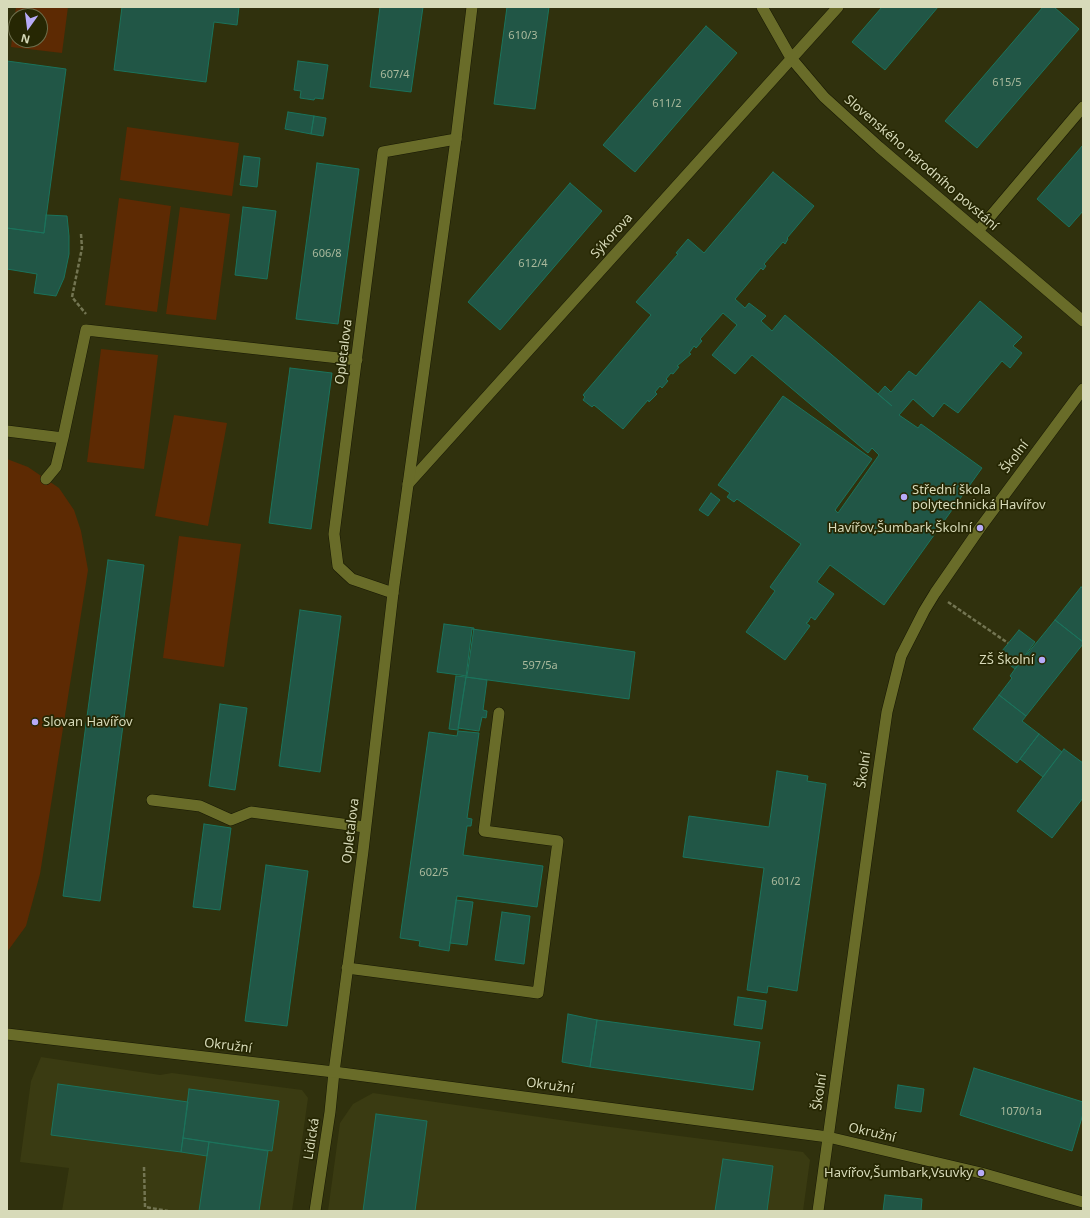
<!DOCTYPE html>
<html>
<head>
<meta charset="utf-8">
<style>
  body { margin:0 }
  #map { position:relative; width:1090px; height:1218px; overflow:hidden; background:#30310d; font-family:"Noto Sans",sans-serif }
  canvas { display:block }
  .frame { position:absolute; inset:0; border:8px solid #d7dab9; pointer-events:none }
  .north { position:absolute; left:8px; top:8px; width:40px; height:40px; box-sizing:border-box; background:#262703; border:1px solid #6d6f4c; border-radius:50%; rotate:194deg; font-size:11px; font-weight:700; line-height:16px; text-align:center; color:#d7dab9 }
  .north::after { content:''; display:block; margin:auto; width:14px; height:18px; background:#b7abf8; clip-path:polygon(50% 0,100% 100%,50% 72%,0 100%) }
</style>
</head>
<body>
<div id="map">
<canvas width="1090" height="1218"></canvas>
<div class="frame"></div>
<div class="north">N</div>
</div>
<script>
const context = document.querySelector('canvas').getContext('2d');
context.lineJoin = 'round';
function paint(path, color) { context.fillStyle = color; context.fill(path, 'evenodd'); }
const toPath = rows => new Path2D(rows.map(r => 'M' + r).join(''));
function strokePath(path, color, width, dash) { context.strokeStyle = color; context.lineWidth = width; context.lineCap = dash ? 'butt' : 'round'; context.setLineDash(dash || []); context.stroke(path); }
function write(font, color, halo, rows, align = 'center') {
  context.font = font + ' "Noto Sans",sans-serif'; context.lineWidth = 3.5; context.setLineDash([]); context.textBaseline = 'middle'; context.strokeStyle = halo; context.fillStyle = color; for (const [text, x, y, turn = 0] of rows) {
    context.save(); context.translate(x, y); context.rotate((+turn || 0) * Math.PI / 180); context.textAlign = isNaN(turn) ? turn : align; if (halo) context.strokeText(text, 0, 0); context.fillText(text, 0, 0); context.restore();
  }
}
const built = toPath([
  [41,1057,160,1075,172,1073,302,1090,308,1098,292,1211,62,1211,69,1168,20,1162,31,1081],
  [373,1093,595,1125,803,1152,810,1160,803,1211,328,1211,340,1123,353,1104]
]);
const green = toPath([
  [16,7,68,7,62,53,11,47],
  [16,16,40,16,40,40,16,40],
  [127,127,239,143,232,196,120,180],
  [119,198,171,206,157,312,105,305],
  [180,207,230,214,216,320,166,314],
  [101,349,158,355,144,469,87,462],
  [174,415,227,423,208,526,155,516],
  [7,459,28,467,59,488,74,510,81,531,88,570,40,874,26,926,7,952],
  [179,536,241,544,224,667,163,658]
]);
const building = toPath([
  [122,7,239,7,237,25,214,22,206,82,114,70,122,7],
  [380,7,423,7,411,92,370,87,380,7],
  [507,7,549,7,535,109,494,104,507,7],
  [882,7,938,7,885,70,852,42,882,7],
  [1043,7,1054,7,1079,29,977,148,945,121,1043,7],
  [706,26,737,53,635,172,603,145,706,26],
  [7,61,66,69,44,233,7,228,7,61],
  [298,61,328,65,323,99,315,98,314,100,300,98,301,91,294,90,298,61],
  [288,112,314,116,311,134,285,129,288,112],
  [314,116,326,118,323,136,311,134,314,116],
  [1083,145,1083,211,1069,227,1037,199,1083,145],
  [244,156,260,158,257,187,240,185,244,156],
  [317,163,359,169,338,324,296,319,317,163],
  [773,172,814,206,787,238,788,239,785,244,783,242,764,264,766,266,763,270,761,268,735,299,745,308,749,303,766,316,761,321,772,331,785,315,892,406,878,394,885,386,891,392,909,371,916,376,980,301,1022,337,1013,346,1022,353,1010,368,1002,361,958,413,944,403,933,417,913,399,899,415,918,428,921,424,982,468,884,605,830,565,817,582,834,594,815,620,811,617,808,622,806,623,810,626,785,660,746,632,775,591,770,587,801,544,737,499,734,502,727,497,730,493,718,485,783,396,872,459,835,510,838,513,879,455,872,448,868,453,752,355,735,374,712,355,737,325,723,313,700,339,702,341,696,348,694,346,689,353,691,354,677,366,679,367,673,374,671,373,666,379,668,381,662,388,660,386,655,392,657,394,649,402,648,400,623,429,594,405,592,407,583,400,585,397,583,395,651,315,636,302,678,254,676,253,688,239,704,253,773,172],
  [570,183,602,211,500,330,468,302,570,183],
  [243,207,276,211,267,279,235,275,243,207],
  [46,215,67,216,69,236,69,254,64,278,56,296,34,293,37,274,7,269,7,228,44,233,46,215],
  [290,368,332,373,311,529,269,523,290,368],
  [711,493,720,500,708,516,699,510,711,493],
  [108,560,144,565,100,901,63,896,108,560],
  [1081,587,1083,588,1083,642,1055,620,1081,587],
  [300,610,341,616,320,772,279,766,300,610],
  [1055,620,1083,642,1083,644,1026,716,999,695,1012,678,1010,676,1015,669,1055,620],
  [444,624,474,628,467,676,437,672,444,624],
  [472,629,635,652,629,699,466,677,472,629],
  [1019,630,1035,642,1015,669,998,656,1019,630],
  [456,676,466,677,458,730,449,729,456,676],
  [466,677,487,680,483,710,487,711,486,718,482,717,479,731,458,728,466,677],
  [999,695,1026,716,1022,721,1039,734,1017,763,973,729,999,695],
  [220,704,247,708,235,790,209,786,220,704],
  [458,731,479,733,467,818,472,819,471,826,467,826,463,855,543,866,537,907,457,896,449,951,419,946,420,941,400,938,429,732,457,736,458,731],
  [1039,734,1062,752,1043,777,1020,759,1039,734],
  [1064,749,1083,763,1083,798,1052,838,1017,811,1064,749],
  [777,771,808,776,807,781,826,784,797,991,768,986,767,993,747,990,764,868,683,857,689,816,769,827,777,771],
  [204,824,231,828,220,910,193,907,204,824],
  [266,865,308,871,287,1026,245,1021,266,865],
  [456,900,473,902,467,945,450,943,456,900],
  [502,912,530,916,524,964,495,960,502,912],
  [738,997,766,1001,762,1029,734,1025,738,997],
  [568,1014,597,1020,590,1067,562,1062,568,1014],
  [597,1020,760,1042,753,1090,590,1067,597,1020],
  [974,1068,1083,1102,1083,1114,1072,1151,960,1115,974,1068],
  [58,1084,188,1102,181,1152,51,1135,58,1084],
  [898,1085,924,1089,921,1112,895,1108,898,1085],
  [189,1089,279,1101,272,1151,183,1138,189,1089],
  [376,1114,427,1121,415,1211,363,1211,376,1114],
  [183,1138,209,1142,207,1156,181,1152,183,1138],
  [209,1142,268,1151,259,1211,199,1211,209,1142],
  [723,1159,773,1166,767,1211,715,1211,723,1159],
  [885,1195,922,1199,921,1211,883,1211,885,1195]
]);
const path = toPath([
  [81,234,82,248,72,297,86,314],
  [948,602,1008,643],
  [144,1167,145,1207,168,1211]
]);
const service = toPath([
  [152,800,200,806,231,820,251,812,365,827],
  [347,968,538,993,558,841,484,831,499,713]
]);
const minor = toPath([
  [762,7,791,58,824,97,879,147,1083,321],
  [978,231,1083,107],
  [7,431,63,438,86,330,357,360],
  [46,479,56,467,63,438],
  [408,484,838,7],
  [393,593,352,579,338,566,334,534,383,152,456,139],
  [315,1211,330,1112,334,1072],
  [818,1211,878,774,887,712,901,656,924,611,935,593,980,528,1083,389]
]);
const tertiary = toPath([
  [7,1034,334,1072,828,1137,981,1173,1083,1202],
  [334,1072,363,851,393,593,456,139,472,7]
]);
const markers = [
  [904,497,4,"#b7abf8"],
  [980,528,4,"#b7abf8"],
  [1042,660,4,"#b7abf8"],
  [35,722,4,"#b7abf8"],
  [981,1173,4,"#b7abf8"]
];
const numberNames = [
  ["610/3",523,36],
  ["607/4",395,75],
  ["615/5",1007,83],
  ["611/2",667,104],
  ["606/8",327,254],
  ["612/4",533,264],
  ["597/5a",540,666],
  ["602/5",434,873],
  ["601/2",786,882],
  ["1070/1a",1021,1112]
];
const streetNames = [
  ["Slovenského národního povstání",921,163,41],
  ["Sýkorova",612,236,-48],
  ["Opletalova",344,352,-83],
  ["Školní",1015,457,-53],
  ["Školní",864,770,-82],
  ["Opletalova",351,831,-83],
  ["Okružní",228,1046,7],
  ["Okružní",550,1086,8],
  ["Školní",820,1092,-82],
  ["Okružní",872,1133,13],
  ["Lidická",312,1139,-81]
];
const poiNames = [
  ["Střední škola",912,490,"left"],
  ["polytechnická Havířov",912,505,"left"],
  ["Havířov,Šumbark,Školní",972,528],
  ["ZŠ Školní",1034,660],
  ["Slovan Havířov",43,722,"left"],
  ["Havířov,Šumbark,Vsuvky",973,1173]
];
paint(built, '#3a3b12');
paint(green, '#5d2a03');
paint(building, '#215646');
strokePath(building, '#1b735c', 1);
strokePath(service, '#171804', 12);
strokePath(minor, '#171804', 12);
strokePath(tertiary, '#171804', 12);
strokePath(path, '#737552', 2.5, [4, 2]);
strokePath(service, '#696c29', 11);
strokePath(minor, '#696c29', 11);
strokePath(tertiary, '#696c29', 11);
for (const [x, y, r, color] of markers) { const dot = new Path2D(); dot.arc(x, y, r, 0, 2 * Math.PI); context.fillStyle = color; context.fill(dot); strokePath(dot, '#262703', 1.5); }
write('11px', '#aab99c', null, numberNames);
write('13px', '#d7dab9', '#262703', streetNames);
write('13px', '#d7dab9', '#262703', poiNames, 'right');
</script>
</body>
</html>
